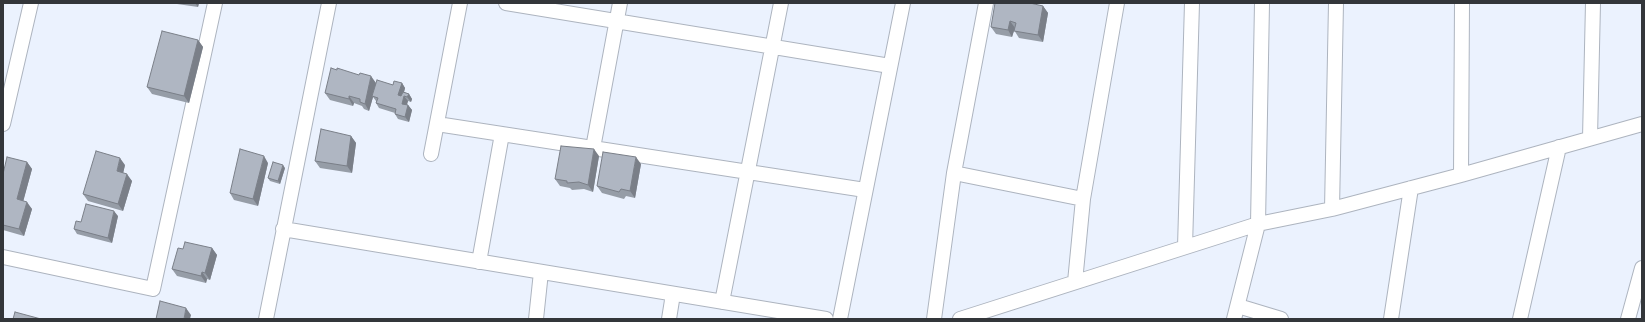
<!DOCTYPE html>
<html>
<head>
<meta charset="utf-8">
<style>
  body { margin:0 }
  #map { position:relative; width:1645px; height:322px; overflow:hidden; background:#ebf2fe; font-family:"Roboto Condensed",sans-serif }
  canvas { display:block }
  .frame { position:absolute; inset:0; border:4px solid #33363a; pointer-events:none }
</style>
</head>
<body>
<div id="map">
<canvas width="1645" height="322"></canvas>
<div class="frame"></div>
</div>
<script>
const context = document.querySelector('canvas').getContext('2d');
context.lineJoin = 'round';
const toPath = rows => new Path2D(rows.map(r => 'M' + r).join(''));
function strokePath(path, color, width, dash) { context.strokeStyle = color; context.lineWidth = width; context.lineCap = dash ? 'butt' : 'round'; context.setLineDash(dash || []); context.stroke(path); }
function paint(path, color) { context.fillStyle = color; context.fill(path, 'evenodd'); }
const minor = toPath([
  [506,3,890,66],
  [3,124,31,3],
  [437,124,865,190],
  [1590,138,1593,3],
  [593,148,620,3],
  [431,154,460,3],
  [954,173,1083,199],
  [1461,175,1462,3],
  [1332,209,1336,3],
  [283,229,826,319],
  [1185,247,1192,3],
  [3,257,153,289,215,3],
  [479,262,502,134],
  [1075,282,1083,199,1117,3],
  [722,302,781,3],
  [1238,306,1281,319],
  [266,319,329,3],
  [536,319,541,272],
  [669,319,673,294],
  [840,319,903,3],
  [934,319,954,173,986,3],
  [960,319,1258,224,1332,209,1461,175,1642,124],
  [1234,319,1258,224,1262,3],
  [1391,319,1411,188],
  [1520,319,1559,147],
  [1628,319,1642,268]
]);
const wall = toPath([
  [170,3,199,3,198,7],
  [1043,6,1048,13,1043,42,1019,38,1014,30,1012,37,996,34,991,27],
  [198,40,203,47,189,103,152,94,147,87],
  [376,83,393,85,402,83,405,88,404,92,409,94,412,99,411,102,408,101,406,105,408,105,412,110,409,122,398,119,395,114,395,113,379,108,376,103,376,101,373,97,369,111,364,109,362,106,354,103,353,106,330,100,325,93],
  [351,136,356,143,352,173,320,168,315,161],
  [599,156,593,192,584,189,572,190,570,188,560,186,555,179],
  [27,162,32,169,23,201,32,209,24,236,3,230,3,174],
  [268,163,258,206,234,200,230,193],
  [641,164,635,198,626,196,624,199,602,193,597,186],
  [125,165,123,173,132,181,123,211,88,201,83,194],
  [285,168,280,184,270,181,268,178],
  [118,216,112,243,77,234,74,229,81,222],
  [212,248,217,255,210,280,207,279,206,283,177,276,172,269,183,249]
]);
const shadedWall = toPath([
  [195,3,199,3,198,7],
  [1043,6,1048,13,1043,42,1038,35],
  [1010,21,1015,28,1012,37,1008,30],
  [198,40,203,47,189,103,184,96],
  [371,76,376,83,372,96,373,97,369,111,365,104],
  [402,83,405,88,402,100,398,95],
  [409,94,412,99,411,102,407,97],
  [349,96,354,103,353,106,349,99],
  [404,96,408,101,406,109,402,104],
  [408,105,412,110,409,122,405,117],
  [351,136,356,143,352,173,347,166],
  [594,149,599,156,593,192,588,185],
  [264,156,268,163,258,206,253,199],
  [636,157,641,164,635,198,630,191],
  [120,158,125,165,122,178,117,171],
  [27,162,32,169,22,206,17,199],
  [283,165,285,168,280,184,278,181],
  [127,174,132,181,123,211,118,204],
  [27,202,32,209,24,236,19,229],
  [114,211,118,216,112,243,108,238],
  [212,248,217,255,210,280,205,273],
  [202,272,207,279,206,283,201,276],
  [186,308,191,315,190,319,184,319]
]);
const building = toPath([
  [995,3,1030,3,1043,6,1038,35,1014,31,1016,23,1010,21,1008,30,991,27,995,3],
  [162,31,198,40,184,96,147,87,162,31],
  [331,68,337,70,337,68,359,75,360,73,371,76,365,104,360,102,360,99,349,96,349,99,325,93,331,68],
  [377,80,393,85,394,81,402,83,398,95,401,96,403,92,409,94,407,97,404,96,402,104,408,105,405,117,395,114,396,109,376,103,378,98,372,96,377,80],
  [321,129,351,136,347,166,315,161,321,129],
  [561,146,594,149,588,185,579,182,567,183,567,181,555,179,561,146],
  [240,149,264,156,253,199,230,193,240,149],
  [96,151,120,158,117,171,127,174,118,204,83,194,96,151],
  [603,152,636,157,630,191,621,189,619,192,597,186,603,152],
  [7,157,27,162,17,199,27,202,19,229,3,225,3,174,7,157],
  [273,162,283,165,278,181,268,178,273,162],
  [86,204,114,211,108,238,74,229,76,221,81,222,86,204],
  [185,242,212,248,205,273,202,272,201,276,172,269,178,248,183,249,185,242],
  [160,301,186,308,184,319,156,319,160,301],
  [15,312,41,319,13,319,15,312]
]);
strokePath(minor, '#adb4bf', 16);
strokePath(minor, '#fff', 14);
paint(wall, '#969da7');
paint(shadedWall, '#7a7f88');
paint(building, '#afb6c2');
strokePath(building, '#7a7f88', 1);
</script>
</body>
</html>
